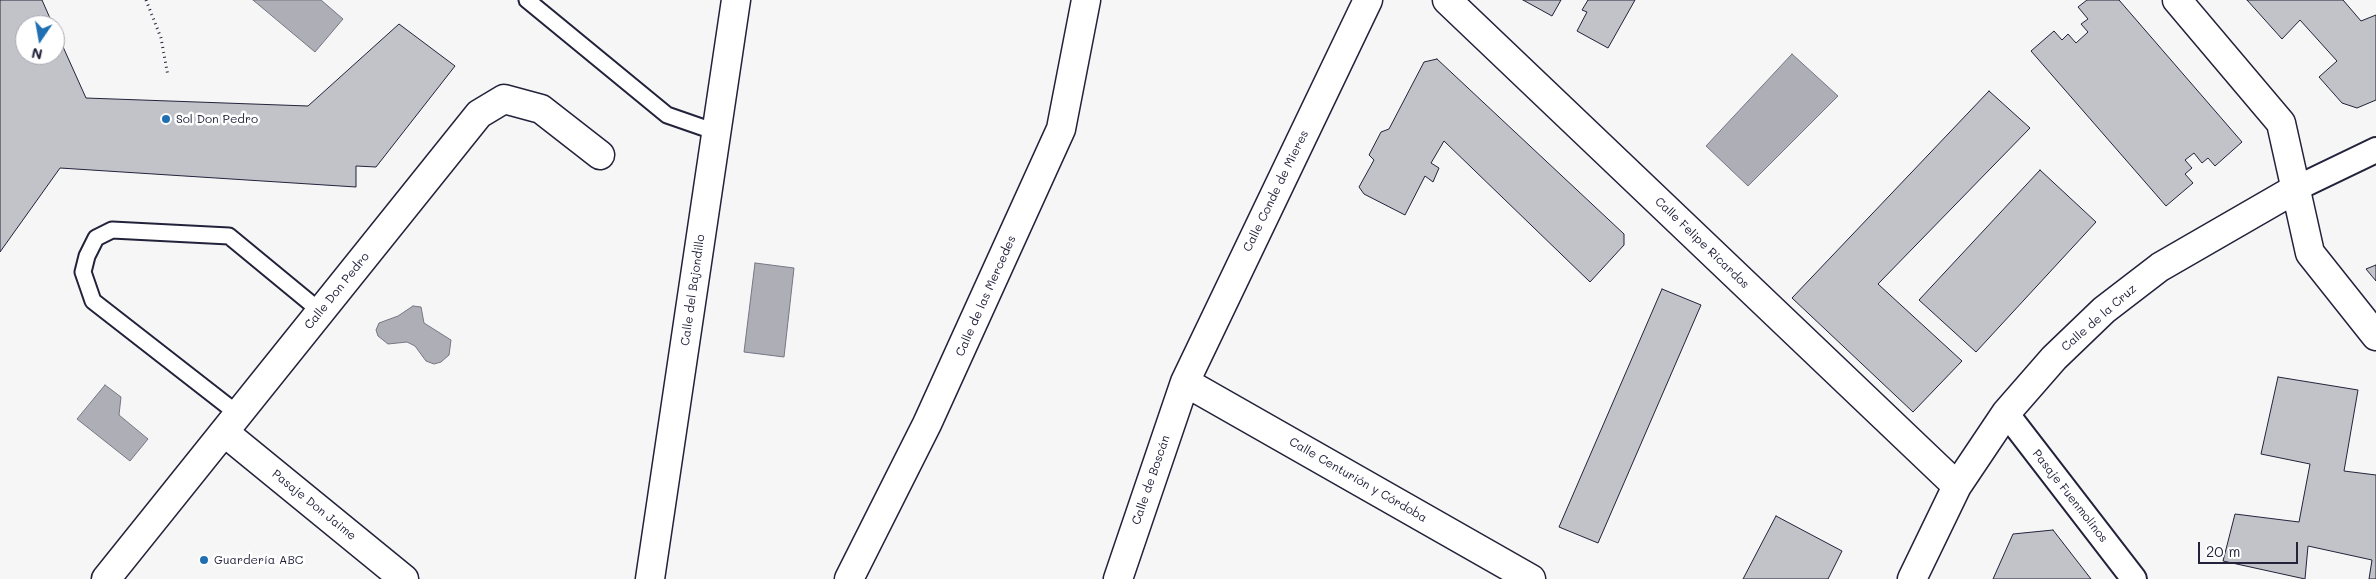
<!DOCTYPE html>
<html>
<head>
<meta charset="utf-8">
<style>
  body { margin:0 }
  #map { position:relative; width:2376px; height:579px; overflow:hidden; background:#f6f6f7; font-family:Mali,sans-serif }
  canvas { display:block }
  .north { position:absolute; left:15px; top:15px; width:50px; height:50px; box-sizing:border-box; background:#fff; border:1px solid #a7a7b1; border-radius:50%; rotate:192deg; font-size:14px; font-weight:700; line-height:20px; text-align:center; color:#22223b }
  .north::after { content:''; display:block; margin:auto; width:18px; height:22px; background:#1f6fb2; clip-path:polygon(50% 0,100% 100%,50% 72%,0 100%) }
  .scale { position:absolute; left:2198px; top:542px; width:100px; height:22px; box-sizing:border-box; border:2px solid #22223b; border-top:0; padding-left:6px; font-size:15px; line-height:18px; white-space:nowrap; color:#22223b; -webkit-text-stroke:4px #fff; paint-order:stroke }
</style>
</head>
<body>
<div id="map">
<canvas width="2376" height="579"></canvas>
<div class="north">N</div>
<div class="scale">20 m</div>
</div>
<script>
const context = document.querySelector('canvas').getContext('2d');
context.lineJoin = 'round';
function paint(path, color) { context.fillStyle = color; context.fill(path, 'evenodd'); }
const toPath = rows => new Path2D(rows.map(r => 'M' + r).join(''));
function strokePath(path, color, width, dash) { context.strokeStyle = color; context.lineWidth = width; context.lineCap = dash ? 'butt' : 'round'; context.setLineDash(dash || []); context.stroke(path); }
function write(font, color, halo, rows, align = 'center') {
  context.font = font + ' Mali,sans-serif'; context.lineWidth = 5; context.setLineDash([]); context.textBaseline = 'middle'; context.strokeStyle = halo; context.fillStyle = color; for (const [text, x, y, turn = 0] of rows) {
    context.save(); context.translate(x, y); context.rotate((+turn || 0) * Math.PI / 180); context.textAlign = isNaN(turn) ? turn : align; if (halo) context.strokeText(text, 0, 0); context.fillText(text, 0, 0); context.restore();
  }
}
const water = toPath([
  [253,0,321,0,343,19,315,52,253,0],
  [1792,54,1838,96,1748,186,1706,146,1792,54],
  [755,263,794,268,784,357,744,352,755,263],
  [413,306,421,307,424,323,451,340,449,355,441,362,434,364,426,361,415,346,407,342,388,344,378,336,376,330,379,323,398,316,413,306],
  [105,385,121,397,119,415,148,439,130,461,77,419,105,385]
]);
const building = toPath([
  [0,0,42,0,53,25,25,25,25,55,55,55,55,29,86,98,308,106,399,24,455,66,376,167,356,166,356,187,60,168,0,252,0,0],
  [1523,0,1561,0,1552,16,1523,0],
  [1588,0,1635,0,1608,48,1577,31,1587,12,1582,10,1588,0],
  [2087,0,2119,0,2242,142,2215,166,2208,158,2202,163,2194,153,2185,160,2192,168,2185,174,2193,183,2166,206,2031,51,2054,31,2062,40,2068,34,2076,43,2088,32,2081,24,2088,19,2078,7,2087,0],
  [2247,0,2343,0,2361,21,2376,15,2376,100,2357,108,2342,103,2319,77,2337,61,2300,20,2282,39,2247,0],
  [1437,59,1624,234,1624,245,1590,282,1444,141,1431,163,1439,168,1433,182,1425,176,1405,215,1364,194,1359,187,1374,160,1369,155,1381,132,1389,129,1424,62,1437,59],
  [1989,91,2030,128,1878,284,1962,361,1913,412,1792,298,1989,91],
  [2040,170,2096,222,1976,352,1919,300,2040,170],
  [2376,265,2376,281,2366,269,2376,265],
  [1662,289,1701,305,1598,543,1559,527,1662,289],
  [2278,377,2358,390,2344,471,2376,475,2376,579,2369,579,2372,560,2308,546,2305,579,2223,561,2235,514,2299,522,2310,464,2261,454,2278,377],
  [1776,516,1842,551,1828,579,1743,579,1776,516],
  [2053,530,2091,579,1993,579,2013,534,2053,530]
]);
const path = toPath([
  [146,0,161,38,168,76]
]);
const service = toPath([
  [527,0,667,115,716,132],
  [238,414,93,301,83,272,87,256,96,238,112,230,229,236,320,311]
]);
const pedestrian = toPath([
  [2297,188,2376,150],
  [2006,413,2134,579]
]);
const minor = toPath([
  [1447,0,1957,486],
  [2177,0,2281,123,2310,253,2376,336],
  [1185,382,1531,579],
  [224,432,404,579],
  [106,579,479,114,504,99,541,109,600,155],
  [650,579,736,0],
  [849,579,927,424,1061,129,1086,0],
  [1118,579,1185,382,1368,0],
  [1912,579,1957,486,2006,413,2054,358,2104,310,2160,267,2297,188]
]);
const markers = [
  [166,119,5,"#1f6fb2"],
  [204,560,5,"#1f6fb2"]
];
const poiNames = [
  ["Sol Don Pedro",176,119],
  ["Guardería ABC",214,560]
];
const streetNames = [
  ["Calle Conde de Mieres",1276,191,-64],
  ["Calle Felipe Ricardos",1702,243,44],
  ["Calle del Bajondillo",693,290,-82],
  ["Calle Don Pedro",337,291,-51],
  ["Calle de las Mercedes",986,296,-66],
  ["Calle de la Cruz",2099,318,-41],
  ["Calle de Boscán",1151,480,-71],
  ["Calle Centurión y Córdoba",1358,480,30],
  ["Pasaje Fuenmolinos",2070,496,52],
  ["Pasaje Don Jaime",314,505,39]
];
paint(water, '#aeaeb7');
strokePath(water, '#767685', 1);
paint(building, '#c2c2c9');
strokePath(building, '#22223b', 1);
strokePath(service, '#22223b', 19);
strokePath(pedestrian, '#22223b', 28);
strokePath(minor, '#22223b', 31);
strokePath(path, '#22223b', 3, [1, 4]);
strokePath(service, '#fff', 15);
strokePath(pedestrian, '#fff', 24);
strokePath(minor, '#fff', 28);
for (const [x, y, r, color] of markers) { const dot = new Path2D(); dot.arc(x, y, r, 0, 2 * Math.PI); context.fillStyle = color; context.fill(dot); strokePath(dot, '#fff', 2); }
write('12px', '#22223b', '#fff', poiNames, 'left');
write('12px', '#22223b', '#fff', streetNames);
</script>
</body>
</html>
